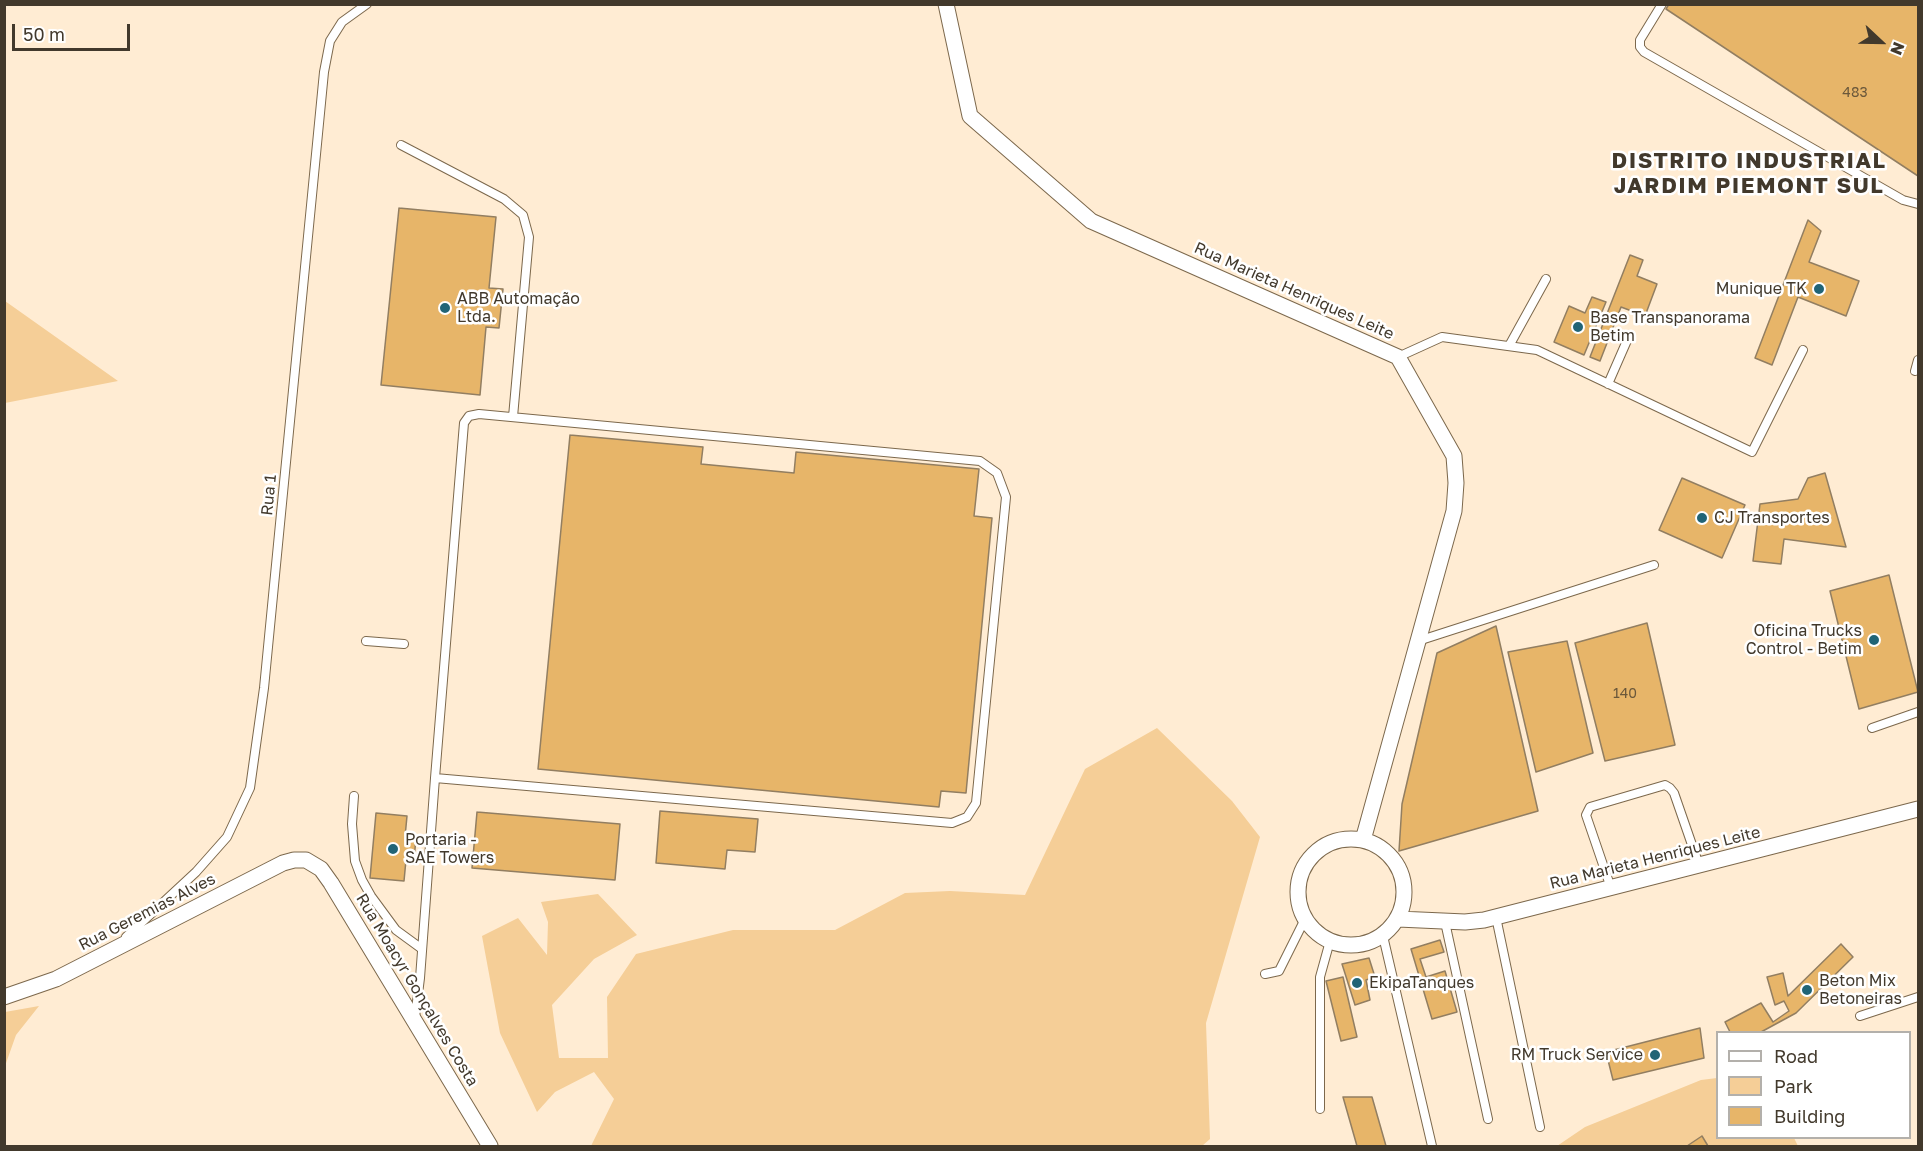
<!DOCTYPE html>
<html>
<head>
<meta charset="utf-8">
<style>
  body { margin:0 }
  #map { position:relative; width:1923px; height:1151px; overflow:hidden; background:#ffecd3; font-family:"Golos Text",sans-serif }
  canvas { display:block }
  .frame { position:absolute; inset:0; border:6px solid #42392c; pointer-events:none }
  .legend { position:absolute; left:1716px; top:1031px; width:195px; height:108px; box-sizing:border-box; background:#fff; border:2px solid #b3b0ab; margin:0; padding:8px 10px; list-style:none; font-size:18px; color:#42392c }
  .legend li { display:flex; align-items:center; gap:12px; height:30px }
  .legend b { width:30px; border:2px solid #b3b0ab }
  .north { position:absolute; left:1851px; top:12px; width:60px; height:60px; -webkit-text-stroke:4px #fff; paint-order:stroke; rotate:112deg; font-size:16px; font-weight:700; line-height:24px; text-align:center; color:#42392c }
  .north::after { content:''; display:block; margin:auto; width:21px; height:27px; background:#42392c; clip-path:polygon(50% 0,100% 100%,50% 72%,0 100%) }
  .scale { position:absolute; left:12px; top:24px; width:118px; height:27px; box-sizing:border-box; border:3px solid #42392c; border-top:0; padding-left:8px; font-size:18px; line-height:21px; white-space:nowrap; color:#42392c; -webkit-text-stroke:4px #fff; paint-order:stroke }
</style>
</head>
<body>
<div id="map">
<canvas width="1923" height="1151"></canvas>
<div class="frame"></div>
<ul class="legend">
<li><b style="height:8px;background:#fff"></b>Road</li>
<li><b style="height:16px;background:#f5ce97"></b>Park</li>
<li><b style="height:16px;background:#e7b569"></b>Building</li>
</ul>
<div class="north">N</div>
<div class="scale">50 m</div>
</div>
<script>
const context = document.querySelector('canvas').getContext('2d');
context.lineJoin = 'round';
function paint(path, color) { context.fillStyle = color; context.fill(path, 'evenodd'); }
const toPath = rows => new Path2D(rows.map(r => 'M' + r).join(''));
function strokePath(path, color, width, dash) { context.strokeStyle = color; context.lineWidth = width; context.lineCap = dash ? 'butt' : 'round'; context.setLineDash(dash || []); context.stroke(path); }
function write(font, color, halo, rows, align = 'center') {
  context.font = font + ' "Golos Text",sans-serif'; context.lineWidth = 5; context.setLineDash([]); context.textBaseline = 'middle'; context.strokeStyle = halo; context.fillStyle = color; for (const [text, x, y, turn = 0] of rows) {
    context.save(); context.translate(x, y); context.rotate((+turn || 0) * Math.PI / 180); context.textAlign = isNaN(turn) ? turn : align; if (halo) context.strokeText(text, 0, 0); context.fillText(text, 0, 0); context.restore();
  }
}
const green = toPath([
  [5,301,118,381,5,403],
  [1157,728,1232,801,1260,837,1206,1023,1210,1139,1202,1146,591,1146,614,1099,594,1072,555,1092,537,1112,500,1033,482,936,518,918,547,955,548,922,541,902,598,894,637,935,594,959,552,1005,559,1058,608,1058,607,997,636,954,733,930,835,930,905,893,950,891,1025,895,1085,769],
  [39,1006,16,1035,5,1066,5,1012],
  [1717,1078,1718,1138,1794,1138,1798,1146,1679,1146,1664,1145,1660,1146,1557,1146,1585,1127,1701,1080]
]);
const building = toPath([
  [1669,4,1918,4,1918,176,1666,9,1669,4],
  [399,208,496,217,489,288,503,289,499,328,486,327,480,395,381,385,399,208],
  [1808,220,1821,231,1809,262,1859,281,1846,316,1798,297,1772,365,1755,358,1808,220],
  [1630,255,1643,260,1637,276,1657,284,1645,316,1621,307,1600,361,1590,357,1630,255],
  [1592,297,1606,302,1584,355,1554,342,1569,306,1585,313,1592,297],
  [570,435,703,447,701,464,794,473,796,452,979,469,974,516,992,518,966,793,941,791,939,807,538,769,570,435],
  [1825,473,1846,547,1784,539,1781,564,1753,561,1760,504,1798,499,1808,478,1825,473],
  [1682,478,1745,505,1722,558,1659,530,1682,478],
  [1889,575,1918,692,1859,709,1830,591,1889,575],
  [1647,623,1675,745,1605,761,1575,643,1647,623],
  [1496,626,1538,811,1399,851,1402,804,1437,653,1496,626],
  [1567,641,1593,753,1536,772,1508,652,1567,641],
  [660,811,758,819,755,852,727,850,725,869,656,863,660,811],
  [477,812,620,824,615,880,472,868,477,812],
  [376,813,407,816,405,837,416,838,414,860,406,860,404,881,370,878,376,813],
  [1440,940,1444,952,1420,959,1426,977,1445,971,1457,1012,1432,1019,1411,949,1440,940],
  [1841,944,1853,957,1796,1013,1761,1032,1730,1032,1725,1022,1761,1003,1773,1022,1789,1011,1784,1001,1775,1005,1767,977,1783,973,1788,996,1841,944],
  [1369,958,1375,977,1366,980,1370,1000,1355,1005,1342,964,1369,958],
  [1343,977,1357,1037,1341,1041,1326,981,1343,977],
  [1700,1028,1704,1058,1613,1080,1606,1052,1700,1028],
  [1343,1097,1372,1097,1386,1146,1357,1146,1343,1097],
  [1702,1136,1708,1146,1687,1146,1702,1136]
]);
const lane = toPath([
  [1662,4,1640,40,1640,47,1644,52,1903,200,1918,204],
  [401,145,504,199,523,215,529,237,513,417],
  [1509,346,1546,279],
  [1398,357,1442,337,1537,350,1752,452,1803,350],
  [1915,371,1918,360],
  [1608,384,1629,336],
  [366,641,404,644],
  [1418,641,1654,565],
  [1872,728,1918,712],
  [354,796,352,824,355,861,362,880,371,896,396,930,422,949],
  [1611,888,1586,815,1590,807,1665,785,1670,788,1674,793,1699,865],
  [1496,917,1540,1127],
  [1445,922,1488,1119],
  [1383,936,1432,1146],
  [126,937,196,872,227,837,250,788,264,688,324,72,330,41,342,22,367,4],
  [1265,974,1279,971,1305,919],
  [1860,1016,1918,997],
  [415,1017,420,978,435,778,464,423,469,416,479,414,980,461,997,473,1006,497,976,803,967,817,952,823,435,778],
  [1320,1109,1320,977,1330,941]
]);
const street = toPath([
  [946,4,970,116,1091,221,1398,357,1454,456,1456,483,1454,511,1363,840],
  '1298 892a53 53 0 1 1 106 0a53 53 0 1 1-106 0Z',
  [1398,919,1465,922,1484,920,1918,809],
  [4,997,56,979,283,863,294,860,306,860,321,869,331,883,490,1146]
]);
const markers = [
  [1819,289,6,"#216476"],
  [445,308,6,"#216476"],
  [1578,327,6,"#216476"],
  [1702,518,6,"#216476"],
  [1874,640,6,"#216476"],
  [393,849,6,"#216476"],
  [1357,983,6,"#216476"],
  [1807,990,6,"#216476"],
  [1655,1055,6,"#216476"]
];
const numberNames = [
  ["483",1855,93],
  ["140",1625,694]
];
const poiNames = [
  ["Munique TK",1807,289,"right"],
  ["ABB Automação",457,299],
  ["Ltda.",457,317],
  ["Base Transpanorama",1590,318],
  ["Betim",1590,336],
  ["CJ Transportes",1714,518],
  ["Oficina Trucks",1862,631,"right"],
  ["Control - Betim",1862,649,"right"],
  ["Portaria -",405,840],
  ["SAE Towers",405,858],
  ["Beton Mix",1819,981],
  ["Betoneiras",1819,999],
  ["EkipaTanques",1369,983],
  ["RM Truck Service",1643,1055,"right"]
];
const streetNames = [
  ["Rua Marieta Henriques Leite",1294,291,24],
  ["Rua 1",269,495,-84],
  ["Rua Marieta Henriques Leite",1655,858,-14],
  ["Rua Geremias Alves",147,912,-27],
  ["Rua Moacyr Gonçalves Costa",417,990,59]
];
const districtNames = [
  ["DISTRITO INDUSTRIAL",1749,161],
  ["JARDIM PIEMONT SUL",1749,186]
];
paint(green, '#f5ce97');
paint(building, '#e7b569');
strokePath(building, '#927e61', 1.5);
strokePath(lane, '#7c684c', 10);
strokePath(street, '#7c684c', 17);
strokePath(lane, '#fff', 8);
strokePath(street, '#fff', 15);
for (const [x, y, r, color] of markers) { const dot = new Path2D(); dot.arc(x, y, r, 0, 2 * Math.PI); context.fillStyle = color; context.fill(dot); strokePath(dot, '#fff', 2); }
write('14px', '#6b583b', null, numberNames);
write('16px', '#42392c', '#fff', poiNames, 'left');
write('16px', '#42392c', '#fff', streetNames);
context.letterSpacing = '1.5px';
write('bold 22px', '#42392c', '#fff', districtNames);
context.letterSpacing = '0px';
</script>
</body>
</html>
